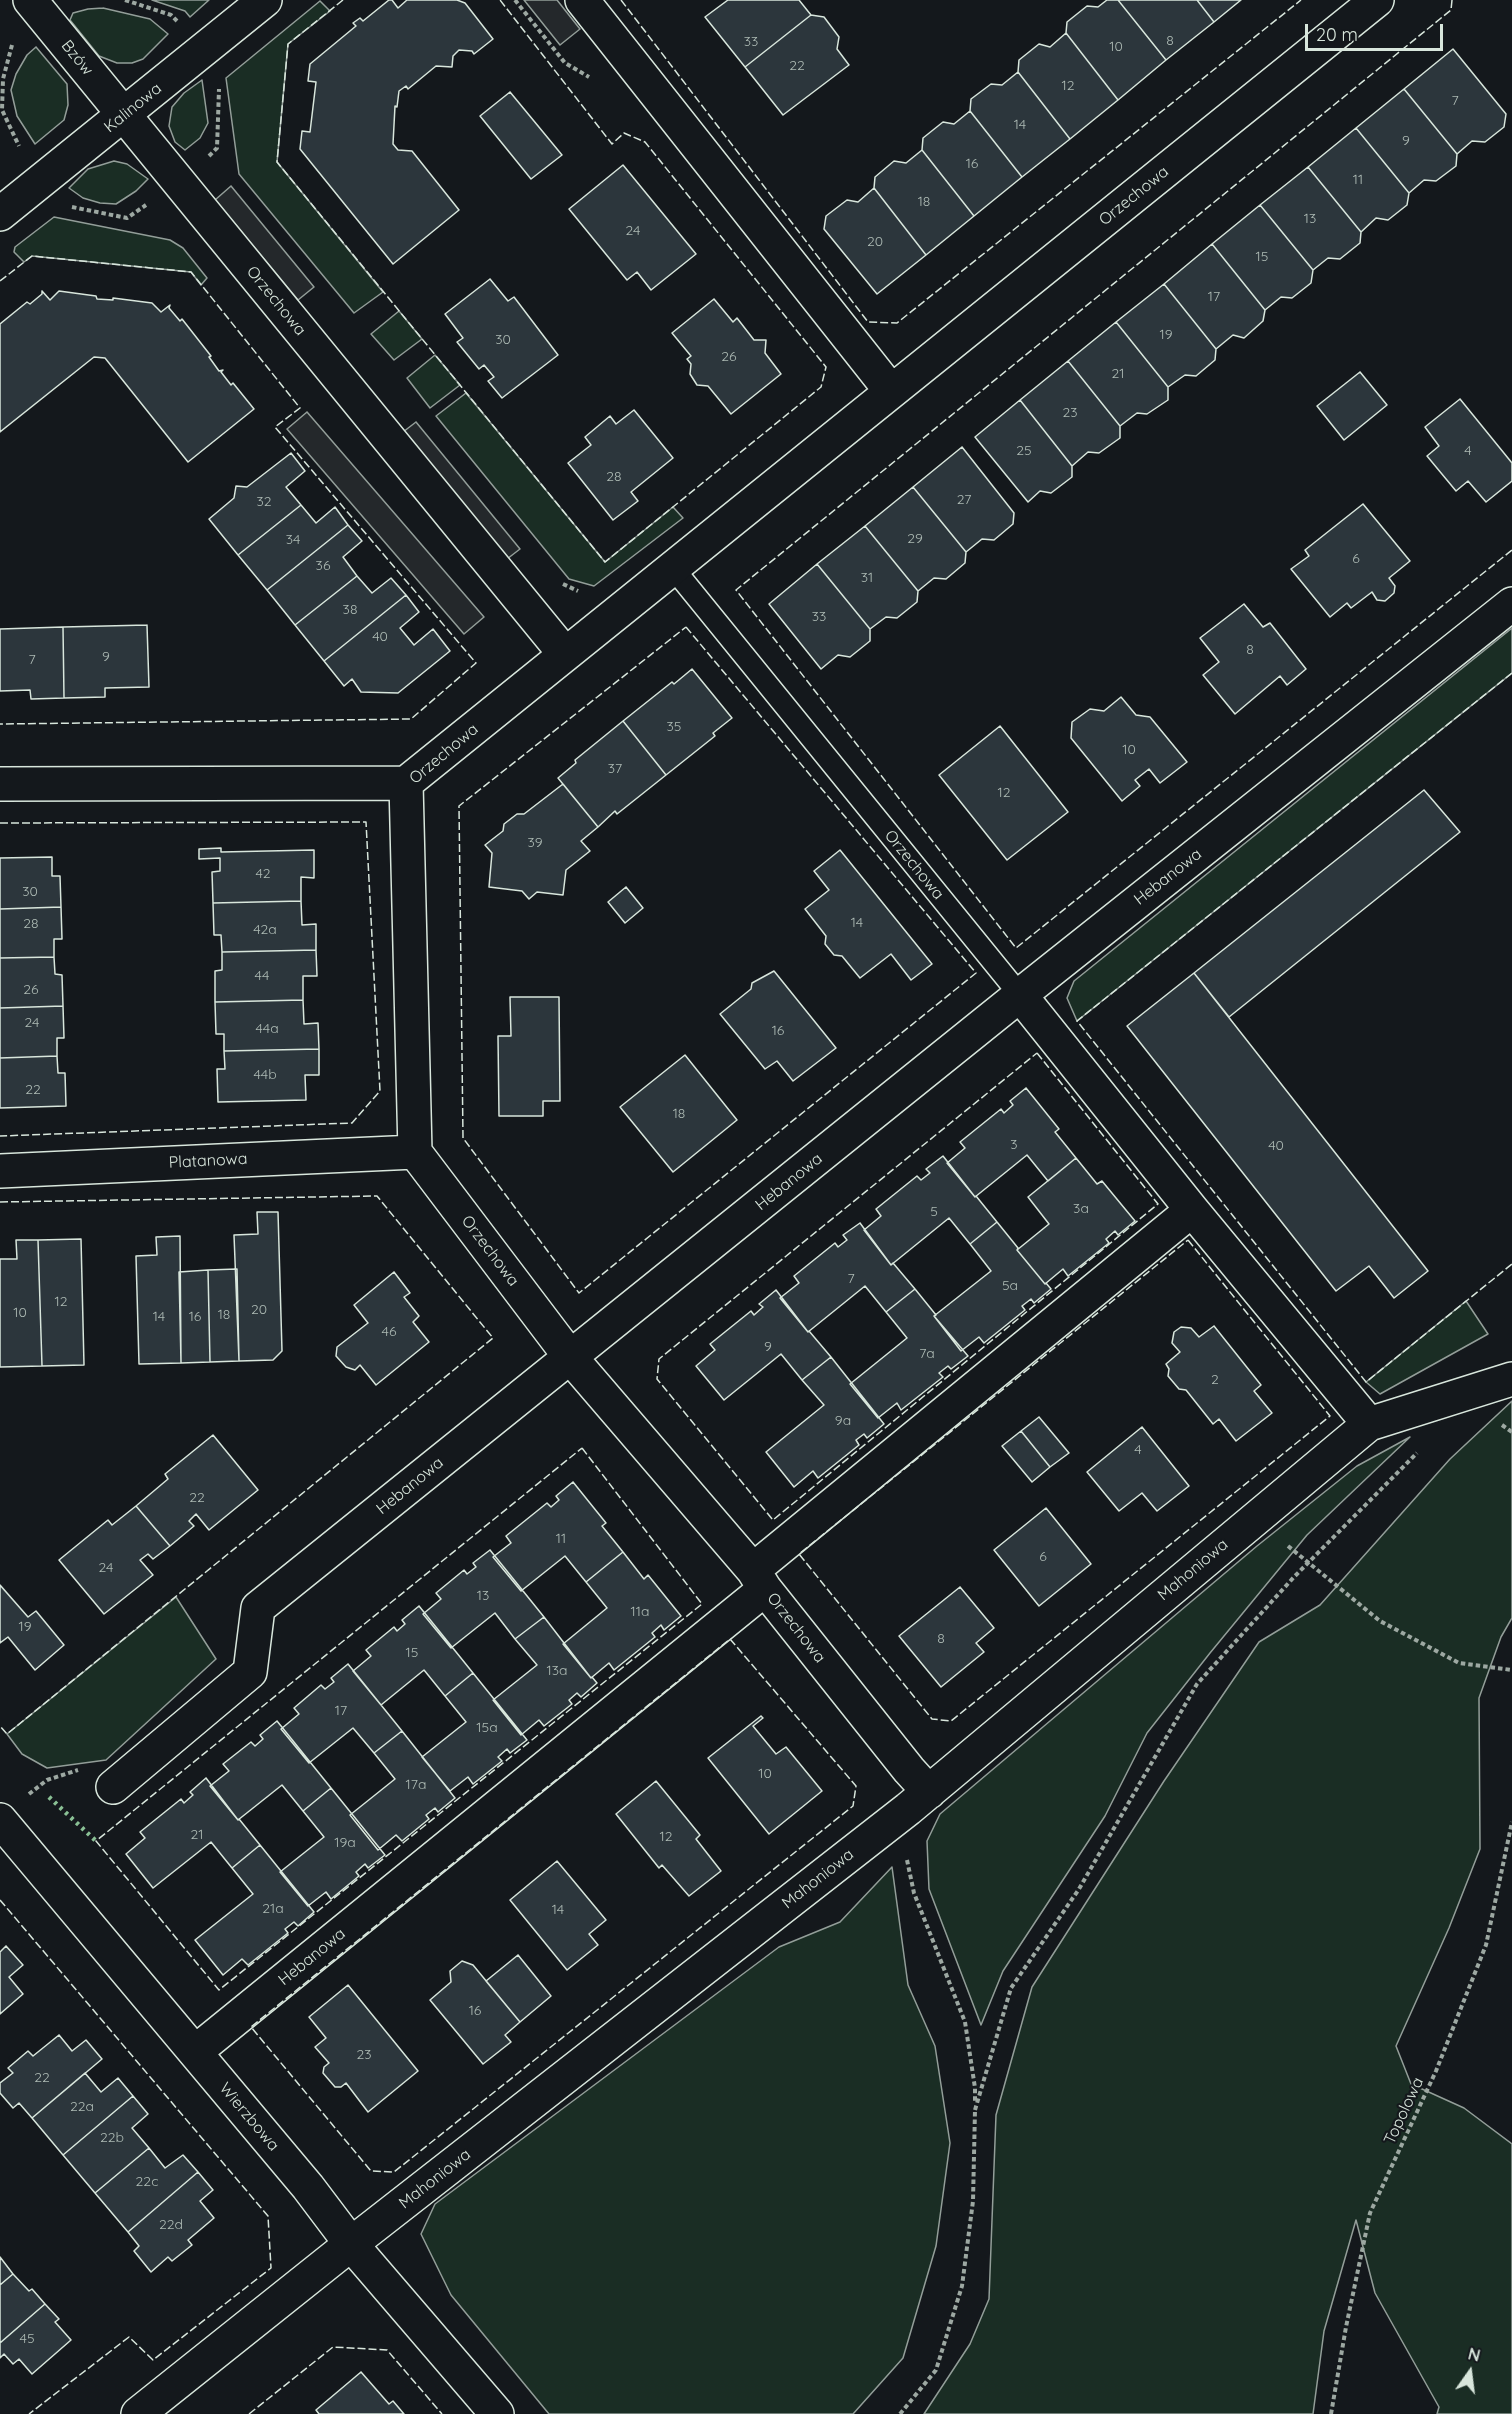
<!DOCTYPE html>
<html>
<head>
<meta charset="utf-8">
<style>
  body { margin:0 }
  #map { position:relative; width:1512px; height:2414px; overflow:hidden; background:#14181c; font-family:Quicksand,sans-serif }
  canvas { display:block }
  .north { position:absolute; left:1440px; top:2342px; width:60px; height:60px; -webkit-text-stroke:4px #14181c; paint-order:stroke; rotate:14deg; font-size:16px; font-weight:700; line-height:24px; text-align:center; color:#d8e6dc }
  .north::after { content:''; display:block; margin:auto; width:21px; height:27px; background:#d8e6dc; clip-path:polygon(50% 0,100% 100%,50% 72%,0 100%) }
  .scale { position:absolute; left:1305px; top:24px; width:138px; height:27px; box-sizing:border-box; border:3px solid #d8e6dc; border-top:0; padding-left:8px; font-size:18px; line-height:21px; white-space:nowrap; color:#d8e6dc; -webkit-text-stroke:4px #14181c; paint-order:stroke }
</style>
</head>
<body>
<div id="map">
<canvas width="1512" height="2414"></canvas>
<div class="north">N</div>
<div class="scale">20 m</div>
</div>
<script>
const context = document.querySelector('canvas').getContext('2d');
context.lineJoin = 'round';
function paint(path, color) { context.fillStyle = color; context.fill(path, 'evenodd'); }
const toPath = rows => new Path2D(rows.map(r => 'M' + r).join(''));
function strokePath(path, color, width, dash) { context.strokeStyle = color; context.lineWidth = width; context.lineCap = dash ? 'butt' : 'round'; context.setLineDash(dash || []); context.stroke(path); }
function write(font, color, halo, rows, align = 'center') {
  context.font = font + ' Quicksand,sans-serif'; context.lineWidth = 4.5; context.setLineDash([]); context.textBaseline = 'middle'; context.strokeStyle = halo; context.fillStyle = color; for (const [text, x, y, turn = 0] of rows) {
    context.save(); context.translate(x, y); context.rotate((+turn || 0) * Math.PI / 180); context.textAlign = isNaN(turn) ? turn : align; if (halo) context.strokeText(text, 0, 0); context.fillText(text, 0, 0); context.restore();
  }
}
const green = toPath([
  [152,0,209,0,190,17,185,11,152,0],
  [320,1,330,11,288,44,277,162,383,292,354,313,239,174,226,78,320,1],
  [103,8,150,19,168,34,143,59,132,63,117,63,99,56,70,20,73,13,88,9,103,8],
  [36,47,67,84,68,105,64,120,35,144,17,116,11,90,16,74,27,55,36,47],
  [202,80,208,123,200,138,185,150,175,142,169,126,172,107,184,93,202,80],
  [114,161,127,164,148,179,136,191,116,204,100,203,83,198,69,188,88,169,114,161],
  [54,217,170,240,183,248,207,278,201,285,191,272,32,256,24,262,14,252,15,247,54,217],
  [399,311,422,339,394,360,371,334,399,311],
  [435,355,460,385,430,408,407,378,435,355],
  [466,393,605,562,673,507,683,518,594,586,569,579,436,416,466,393],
  [1512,628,1512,673,1077,1021,1067,998,1074,981,1512,628],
  [1466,1301,1488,1334,1380,1394,1366,1382,1466,1301],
  [1512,1401,1512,1618,1501,1637,1479,1698,1480,1849,1449,1928,1396,2046,1411,2084,1464,2108,1512,2144,1512,2414,1437,2414,1439,2407,1375,2293,1356,2220,1324,2331,1313,2414,924,2414,970,2344,989,2299,996,2115,1032,1987,1164,1781,1259,1642,1320,1605,1450,1459,1512,1401],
  [1410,1437,1307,1535,1210,1653,1147,1733,1105,1816,1003,1971,981,2025,929,1889,927,1841,940,1814,1257,1546,1357,1466,1410,1437],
  [176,1597,216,1659,106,1760,47,1768,22,1754,7,1734,176,1597],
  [892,1867,908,1985,935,2046,950,2143,936,2246,903,2358,853,2414,549,2414,451,2295,421,2234,435,2204,779,1947,840,1922,892,1867]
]);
const parking = toPath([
  [524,0,557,0,580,29,560,45,524,0],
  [231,186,314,287,298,300,215,200,231,186],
  [307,412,484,617,464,634,287,429,307,412],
  [416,422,520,549,507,559,403,432,416,422]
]);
const building = toPath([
  [389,0,392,0,398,8,407,0,457,0,465,3,493,39,474,54,472,51,459,50,453,56,452,67,436,66,408,89,406,86,399,91,397,107,395,106,393,144,398,150,412,151,459,210,393,264,300,149,302,131,310,132,316,82,308,81,310,64,356,26,353,23,360,18,363,21,389,0],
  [728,0,799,0,811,15,745,67,705,17,728,0],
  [1107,0,1118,0,1166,60,1118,100,1066,33,1067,22,1087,6,1098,7,1107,0],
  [1118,0,1197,0,1214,22,1166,60,1118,0],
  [1197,0,1241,0,1214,22,1197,0],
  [811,15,824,17,839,37,837,49,849,65,783,115,745,67,811,15],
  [1066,33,1118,100,1070,139,1018,72,1019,60,1039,44,1050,47,1066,33],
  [1453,49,1506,114,1504,127,1485,142,1472,141,1457,154,1404,89,1453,49],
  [1018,72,1070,139,1022,177,970,111,971,99,991,84,1002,85,1018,72],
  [1404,89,1457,154,1456,166,1436,181,1424,180,1409,193,1356,128,1404,89],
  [510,92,562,155,531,179,480,116,510,92],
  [970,111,1022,177,974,216,922,150,923,138,943,122,954,124,970,111],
  [1356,128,1409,193,1407,205,1388,220,1376,218,1361,232,1308,167,1356,128],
  [922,150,974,216,926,255,874,188,875,177,894,161,906,163,922,150],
  [623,165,696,254,651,290,637,272,627,280,569,209,623,165],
  [1308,167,1361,232,1360,243,1340,259,1328,258,1313,270,1260,205,1308,167],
  [874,188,926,255,877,294,824,229,826,216,847,200,858,202,874,188],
  [1260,205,1313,270,1311,283,1292,298,1281,297,1265,310,1212,244,1260,205],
  [1212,244,1265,310,1263,321,1244,338,1233,335,1216,349,1164,284,1212,244],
  [490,279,508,301,514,297,558,355,502,398,488,381,494,377,484,365,479,369,457,342,463,338,445,314,490,279],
  [1164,284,1216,349,1215,360,1196,376,1185,375,1168,387,1116,322,1164,284],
  [42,291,50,300,59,291,96,296,97,299,113,300,113,298,152,303,161,312,170,305,169,308,180,321,182,319,211,356,209,357,219,371,223,370,221,372,231,385,233,383,254,409,188,462,105,358,94,357,0,432,0,324,27,302,30,304,42,294,42,291],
  [714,299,733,322,737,318,754,340,766,340,765,353,781,374,731,414,708,386,697,385,690,374,691,364,687,359,691,356,672,333,714,299],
  [1116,322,1168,387,1168,400,1147,414,1137,413,1120,426,1068,361,1116,322],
  [1068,361,1120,426,1120,438,1099,453,1088,452,1072,466,1020,400,1068,361],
  [1360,372,1387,405,1344,440,1317,406,1360,372],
  [1460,399,1512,463,1512,481,1486,502,1468,481,1456,491,1427,456,1439,446,1425,427,1460,399],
  [1020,400,1072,466,1072,477,1051,493,1040,491,1028,502,975,437,1020,400],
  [634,410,673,458,631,492,638,501,613,520,568,463,591,445,585,437,610,416,616,424,634,410],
  [962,447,1014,513,1013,524,994,540,982,539,966,552,913,487,962,447],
  [291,453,305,471,286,487,301,505,238,555,209,519,234,498,236,486,247,487,291,453],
  [913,487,966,552,965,563,946,579,934,578,918,591,865,526,913,487],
  [1363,504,1410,561,1389,578,1395,586,1394,593,1385,601,1377,600,1372,592,1351,608,1347,603,1330,617,1291,569,1309,556,1305,550,1363,504],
  [301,505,316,523,335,507,348,525,267,590,238,555,301,505],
  [348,525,362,541,343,557,357,576,295,625,267,590,348,525],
  [865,526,918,591,917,602,897,618,886,617,870,629,817,564,865,526],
  [817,564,870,629,870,641,850,657,838,655,821,669,769,604,817,564],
  [357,576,372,593,391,578,406,595,324,661,295,625,357,576],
  [406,595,419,612,400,628,414,645,433,629,450,651,398,693,361,692,352,679,344,686,324,661,406,595],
  [1244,604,1263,627,1270,623,1306,669,1287,685,1280,676,1235,714,1203,675,1219,662,1200,638,1244,604],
  [147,625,149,687,105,688,105,697,64,698,63,627,147,625],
  [63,627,64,698,31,699,30,690,0,691,0,629,63,627],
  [692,669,732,718,713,733,715,736,666,775,623,721,672,682,674,684,692,669],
  [1121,697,1136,715,1150,717,1187,762,1160,783,1149,769,1135,780,1140,786,1122,801,1071,738,1072,722,1090,709,1104,711,1121,697],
  [623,721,666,775,617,814,615,811,598,827,558,778,576,763,575,760,623,721],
  [1000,726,1068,812,1007,860,939,775,1000,726],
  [563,784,598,827,581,841,590,851,566,870,563,895,537,892,529,899,522,891,489,887,492,853,485,845,503,831,504,824,517,814,524,814,563,784],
  [1424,790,1460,832,1229,1017,1194,973,1424,790],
  [221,848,221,852,314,850,314,878,301,877,301,901,213,903,212,872,220,871,220,858,199,859,199,849,221,848],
  [840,850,932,964,911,980,891,954,860,978,842,956,834,955,825,944,826,936,805,909,829,890,814,871,840,850],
  [52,857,52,876,60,876,61,907,0,909,0,858,52,857],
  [626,887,643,908,625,923,608,902,626,887],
  [301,901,302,925,316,924,316,950,222,952,221,935,214,935,213,903,301,901],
  [61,907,62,939,54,939,54,957,0,958,0,909,61,907],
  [316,950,317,976,303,976,303,1000,215,1002,215,971,222,970,222,952,316,950],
  [54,957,55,974,62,975,63,1006,0,1008,0,958,54,957],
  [774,971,836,1048,793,1081,777,1061,765,1069,720,1014,751,989,752,983,774,971],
  [1194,973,1428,1271,1394,1298,1369,1266,1336,1291,1127,1026,1194,973],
  [510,997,559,997,560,1101,543,1101,543,1116,499,1116,498,1036,511,1036,510,997],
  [303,1000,304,1024,318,1023,319,1049,224,1051,224,1034,216,1034,215,1002,303,1000],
  [63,1006,64,1038,57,1038,57,1056,0,1058,0,1008,63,1006],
  [319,1049,319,1075,305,1075,306,1100,218,1102,217,1069,225,1069,224,1051,319,1049],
  [685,1055,737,1120,673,1172,620,1107,685,1055],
  [57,1056,58,1073,65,1073,66,1106,0,1108,0,1058,57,1056],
  [1026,1088,1059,1129,1055,1132,1076,1158,1048,1181,1027,1155,975,1197,947,1163,965,1148,960,1142,1001,1109,1004,1113,1013,1105,1010,1101,1026,1088],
  [943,1156,975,1197,976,1196,997,1222,970,1244,949,1218,891,1265,864,1230,881,1216,876,1209,917,1176,921,1180,930,1173,926,1169,943,1156],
  [1076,1158,1097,1184,1102,1181,1135,1221,1118,1235,1115,1231,1106,1239,1109,1243,1068,1276,1063,1269,1045,1284,1017,1250,1049,1224,1028,1197,1076,1158],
  [257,1212,278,1212,282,1351,273,1360,239,1361,234,1235,258,1234,257,1212],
  [997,1222,1018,1248,1017,1250,1045,1284,1046,1283,1051,1289,1034,1303,1031,1299,1022,1306,1025,1310,984,1343,979,1337,961,1351,934,1316,991,1271,970,1244,997,1222],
  [860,1223,891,1265,893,1263,915,1289,886,1312,865,1286,808,1332,780,1298,799,1283,794,1276,835,1243,838,1247,847,1240,843,1235,860,1223],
  [180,1236,181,1363,139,1364,136,1256,157,1255,156,1237,180,1236],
  [81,1239,84,1365,42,1366,38,1240,81,1239],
  [16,1240,38,1240,42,1366,0,1367,0,1259,17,1259,16,1240],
  [237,1269,239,1361,210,1362,208,1270,237,1269],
  [208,1270,210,1362,181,1363,179,1272,208,1270],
  [394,1272,410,1293,404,1297,419,1316,413,1322,429,1342,376,1385,360,1365,355,1370,346,1367,336,1356,337,1347,368,1323,354,1305,394,1272],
  [915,1289,936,1315,934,1316,968,1356,951,1369,948,1366,939,1373,943,1377,901,1410,897,1403,878,1418,850,1384,907,1338,886,1312,915,1289],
  [776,1290,808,1332,809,1331,831,1357,802,1380,781,1354,724,1400,696,1366,715,1350,710,1344,751,1311,754,1315,763,1307,759,1304,776,1290],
  [1214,1326,1261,1385,1254,1391,1272,1413,1236,1441,1219,1419,1213,1424,1186,1390,1179,1389,1168,1376,1169,1369,1166,1364,1180,1352,1172,1343,1174,1332,1181,1327,1191,1328,1199,1337,1214,1326],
  [831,1357,884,1424,867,1438,864,1434,856,1440,859,1445,818,1478,813,1471,794,1487,766,1452,824,1405,802,1380,831,1357],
  [1039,1417,1069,1453,1050,1467,1021,1431,1039,1417],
  [1142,1427,1189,1486,1157,1511,1142,1493,1119,1511,1087,1472,1142,1427],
  [1021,1431,1050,1467,1032,1482,1002,1446,1021,1431],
  [213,1435,258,1490,209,1530,196,1514,189,1521,194,1526,170,1546,136,1506,168,1479,165,1474,213,1435],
  [573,1482,606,1523,602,1526,623,1552,586,1582,565,1556,521,1591,493,1557,511,1543,506,1536,547,1503,551,1507,559,1500,556,1496,573,1482],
  [136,1506,170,1546,153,1559,148,1554,140,1560,153,1575,104,1614,59,1560,108,1520,112,1525,136,1506],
  [1046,1508,1091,1564,1039,1606,994,1550,1046,1508],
  [490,1550,544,1617,515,1639,495,1613,451,1648,423,1614,441,1599,436,1593,464,1570,467,1574,476,1567,473,1563,490,1550],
  [623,1552,644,1579,648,1575,681,1616,664,1630,661,1625,652,1633,655,1637,614,1670,609,1663,591,1678,563,1644,607,1608,586,1582,623,1552],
  [0,1585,28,1617,36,1611,64,1645,35,1670,8,1637,0,1643,0,1585],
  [960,1587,994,1628,976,1643,984,1652,941,1687,899,1636,960,1587],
  [419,1606,473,1673,445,1696,424,1670,381,1705,353,1671,371,1656,366,1650,394,1627,397,1631,405,1624,402,1620,419,1606],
  [544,1617,591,1678,592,1677,597,1683,581,1697,577,1693,569,1700,572,1704,544,1726,539,1720,521,1735,493,1700,537,1665,515,1639,544,1617],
  [348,1664,402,1731,374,1753,353,1728,309,1763,281,1729,299,1714,294,1708,321,1685,325,1689,334,1682,331,1678,348,1664],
  [473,1673,527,1740,510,1753,507,1749,498,1757,502,1761,473,1784,468,1777,450,1791,422,1757,466,1722,445,1696,473,1673],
  [761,1716,763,1718,753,1726,776,1754,786,1747,822,1791,769,1834,708,1758,761,1716],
  [277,1721,331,1788,303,1811,282,1785,238,1820,210,1786,229,1771,223,1764,251,1742,255,1746,263,1739,260,1735,277,1721],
  [402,1731,455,1798,438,1812,435,1808,426,1815,429,1819,402,1841,396,1835,378,1850,350,1815,395,1779,374,1753,402,1731],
  [206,1778,238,1820,239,1819,260,1845,232,1868,211,1842,153,1888,126,1854,145,1838,140,1832,181,1799,184,1803,193,1795,190,1792,206,1778],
  [656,1781,700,1835,696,1839,721,1871,689,1896,662,1865,659,1868,616,1814,656,1781],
  [331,1788,385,1855,368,1868,365,1864,356,1872,359,1876,331,1899,326,1892,308,1906,280,1872,324,1837,303,1811,331,1788],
  [260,1845,314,1912,298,1926,294,1922,285,1929,288,1933,248,1965,242,1959,223,1975,195,1940,253,1894,232,1868,260,1845],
  [557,1861,606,1920,589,1934,598,1945,567,1970,510,1900,557,1861],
  [6,1946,23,1965,9,1977,23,1994,0,2014,0,1952,6,1946],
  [518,1955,551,1996,520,2022,486,1981,518,1955],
  [462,1961,473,1965,520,2022,505,2035,511,2042,483,2064,430,2000,451,1982,450,1971,462,1961],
  [348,1985,418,2071,368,2112,346,2083,341,2087,335,2087,323,2073,324,2067,329,2063,315,2047,326,2038,309,2017,348,1985],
  [59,2035,72,2051,86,2040,102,2059,32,2118,19,2103,13,2108,0,2093,0,2083,13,2073,8,2068,28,2051,33,2056,59,2035],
  [85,2073,101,2092,118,2078,133,2096,63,2155,32,2118,85,2073],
  [133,2096,148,2114,132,2128,149,2148,95,2193,63,2155,133,2096],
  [149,2148,165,2168,183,2155,198,2172,128,2232,95,2193,149,2148],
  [198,2172,213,2190,200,2201,214,2218,188,2240,192,2245,172,2261,168,2257,151,2272,134,2251,139,2246,128,2232,198,2172],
  [0,2257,13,2274,0,2285,0,2257],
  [13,2274,29,2291,32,2289,45,2304,0,2343,0,2285,13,2274],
  [45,2304,59,2319,55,2322,71,2340,32,2374,19,2359,13,2364,4,2354,0,2358,0,2343,45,2304],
  [361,2372,389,2404,393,2401,404,2414,319,2414,316,2410,361,2372]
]);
const path = toPath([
  [125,0,171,15,177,21],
  [515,0,565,63,589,77],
  [12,45,3,79,2,110,19,146],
  [209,156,217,148,219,89],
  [72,207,127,218,146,205],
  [563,584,578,591],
  [1502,1425,1512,1432],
  [1288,1546,1380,1621,1459,1663,1512,1670],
  [29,1794,47,1780,78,1770],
  [907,1860,914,1893,965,2022,975,2088,975,2102],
  [975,2110,1011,1988,1079,1889,1197,1684,1294,1577,1417,1453],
  [900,2414,936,2370,962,2286,973,2201,975,2110],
  [1331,2414,1346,2327,1370,2213,1436,2071,1486,1945,1512,1822]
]);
const lane = toPath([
  [673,568,1020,995]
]);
const street = toPath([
  [30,0,565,654],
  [582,0,891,391],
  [0,214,265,0],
  [0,784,406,783],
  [1020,995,1192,1210,1369,1424],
  [0,1171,415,1152],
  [753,1570,1192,1210],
  [113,1787,250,1672,258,1608,1020,995,1512,604],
  [929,1792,909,1770,765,1589,753,1570,571,1358,415,1152,406,783,1377,0],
  [0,1820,308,2187,351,2244,497,2414],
  [195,2052,765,1589],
  [138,2414,351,2244,908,1809,1369,1424,1512,1379]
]);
const hedge = toPath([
  [49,1797,96,1841]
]);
const fence = toPath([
  [343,0,288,44,277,162,605,562,821,387,826,367,645,142,624,133,612,144,500,0],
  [621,0,868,322,897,323,1301,0],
  [1452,0,1451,10,736,590,1016,948,1512,550],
  [0,281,32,256,191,272,300,408,275,427,476,663,411,719,0,724],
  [686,627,976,973,579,1293,463,1138,459,806,686,627],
  [1512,673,1077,1021,1366,1382,1512,1264],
  [0,823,366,822,380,1091,352,1123,0,1136],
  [1037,1053,1158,1204,773,1520,657,1379,659,1359,1037,1053],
  [0,1202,377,1196,493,1338,7,1734,0,1726],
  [1188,1240,1330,1416,951,1721,932,1719,799,1554,1188,1240],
  [582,1448,702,1604,219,1990,96,1841,582,1448],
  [730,1639,856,1786,853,1806,394,2172,371,2171,251,2027,730,1639],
  [0,1900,268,2216,271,2268,153,2360,129,2337,29,2414],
  [249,2414,333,2347,387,2350,442,2414]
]);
const numberNames = [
  ["8",1170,41],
  ["33",751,42],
  ["10",1116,47],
  ["22",797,66],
  ["12",1068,86],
  ["7",1455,101],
  ["14",1020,125],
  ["9",1406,141],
  ["16",972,164],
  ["11",1358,180],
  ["18",924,202],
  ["13",1310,219],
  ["24",633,231],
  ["20",875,242],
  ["15",1262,257],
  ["17",1214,297],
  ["19",1166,335],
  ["30",503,340],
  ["26",729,357],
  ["21",1118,374],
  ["23",1070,413],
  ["25",1024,451],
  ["4",1468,451],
  ["28",614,477],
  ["27",964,500],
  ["32",264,502],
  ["29",915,539],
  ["34",293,540],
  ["6",1356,559],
  ["36",323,566],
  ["31",867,578],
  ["38",350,610],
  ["33",819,617],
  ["40",380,637],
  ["8",1250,650],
  ["9",106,657],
  ["7",32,660],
  ["35",674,727],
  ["10",1129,750],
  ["37",615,769],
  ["12",1004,793],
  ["39",535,843],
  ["42",263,874],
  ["30",30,892],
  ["14",857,923],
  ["28",31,924],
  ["42a",265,930],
  ["44",262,976],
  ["26",31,990],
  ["24",32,1023],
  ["44a",267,1029],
  ["16",778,1031],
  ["44b",265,1075],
  ["22",33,1090],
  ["18",679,1114],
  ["3",1014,1145],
  ["40",1276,1146],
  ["3a",1081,1209],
  ["5",934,1212],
  ["7",851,1279],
  ["5a",1010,1286],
  ["12",61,1302],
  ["20",259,1310],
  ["10",20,1313],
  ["18",224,1315],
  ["14",159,1317],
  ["16",195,1317],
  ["46",389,1332],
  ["9",768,1347],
  ["7a",927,1354],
  ["2",1215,1380],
  ["9a",843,1421],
  ["4",1138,1450],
  ["22",197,1498],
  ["11",561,1539],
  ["6",1043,1557],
  ["24",106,1568],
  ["13",483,1596],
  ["11a",640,1612],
  ["19",25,1627],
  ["8",941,1639],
  ["15",412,1653],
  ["13a",557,1671],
  ["17",341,1711],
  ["15a",487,1728],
  ["10",765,1774],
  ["17a",416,1785],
  ["21",197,1835],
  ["12",666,1837],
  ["19a",345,1843],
  ["21a",273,1909],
  ["14",558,1910],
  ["16",475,2011],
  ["23",364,2055],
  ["22",42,2078],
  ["22a",82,2107],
  ["22b",112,2138],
  ["22c",147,2182],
  ["22d",171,2225],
  ["45",27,2339]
];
const streetNames = [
  ["Bzów",77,58,51],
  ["Kalinowa",133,108,-39],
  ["Orzechowa",1134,196,-39],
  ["Orzechowa",276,301,51],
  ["Orzechowa",444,754,-40],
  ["Orzechowa",914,865,51],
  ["Hebanowa",1168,877,-38],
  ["Platanowa",208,1161,-3],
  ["Hebanowa",789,1182,-39],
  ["Orzechowa",490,1251,53],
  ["Hebanowa",410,1486,-39],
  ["Mahoniowa",1193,1570,-40],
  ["Orzechowa",796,1628,52],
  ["Mahoniowa",818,1879,-38],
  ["Hebanowa",312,1957,-39],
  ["Topolowa",1404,2111,-65],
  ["Wierzbowa",249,2117,50],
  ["Mahoniowa",435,2179,-38]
];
paint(green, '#1a2d24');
strokePath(green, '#939e99', 1.5);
paint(parking, '#24282b');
strokePath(parking, '#939e99', 1.5);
paint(building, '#2c363c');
strokePath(building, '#d8e6dc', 1.5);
strokePath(lane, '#d8e6dc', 24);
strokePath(street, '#d8e6dc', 36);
strokePath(path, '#9da8a2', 4, [4.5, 3]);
strokePath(lane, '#14181c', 21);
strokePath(street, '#14181c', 33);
strokePath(hedge, '#8ac095', 4.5, [3, 4.5]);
strokePath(fence, '#d8e6dc', 1.5, [8, 3]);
write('14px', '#adbab4', null, numberNames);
write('16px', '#d8e6dc', '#14181c', streetNames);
</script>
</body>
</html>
